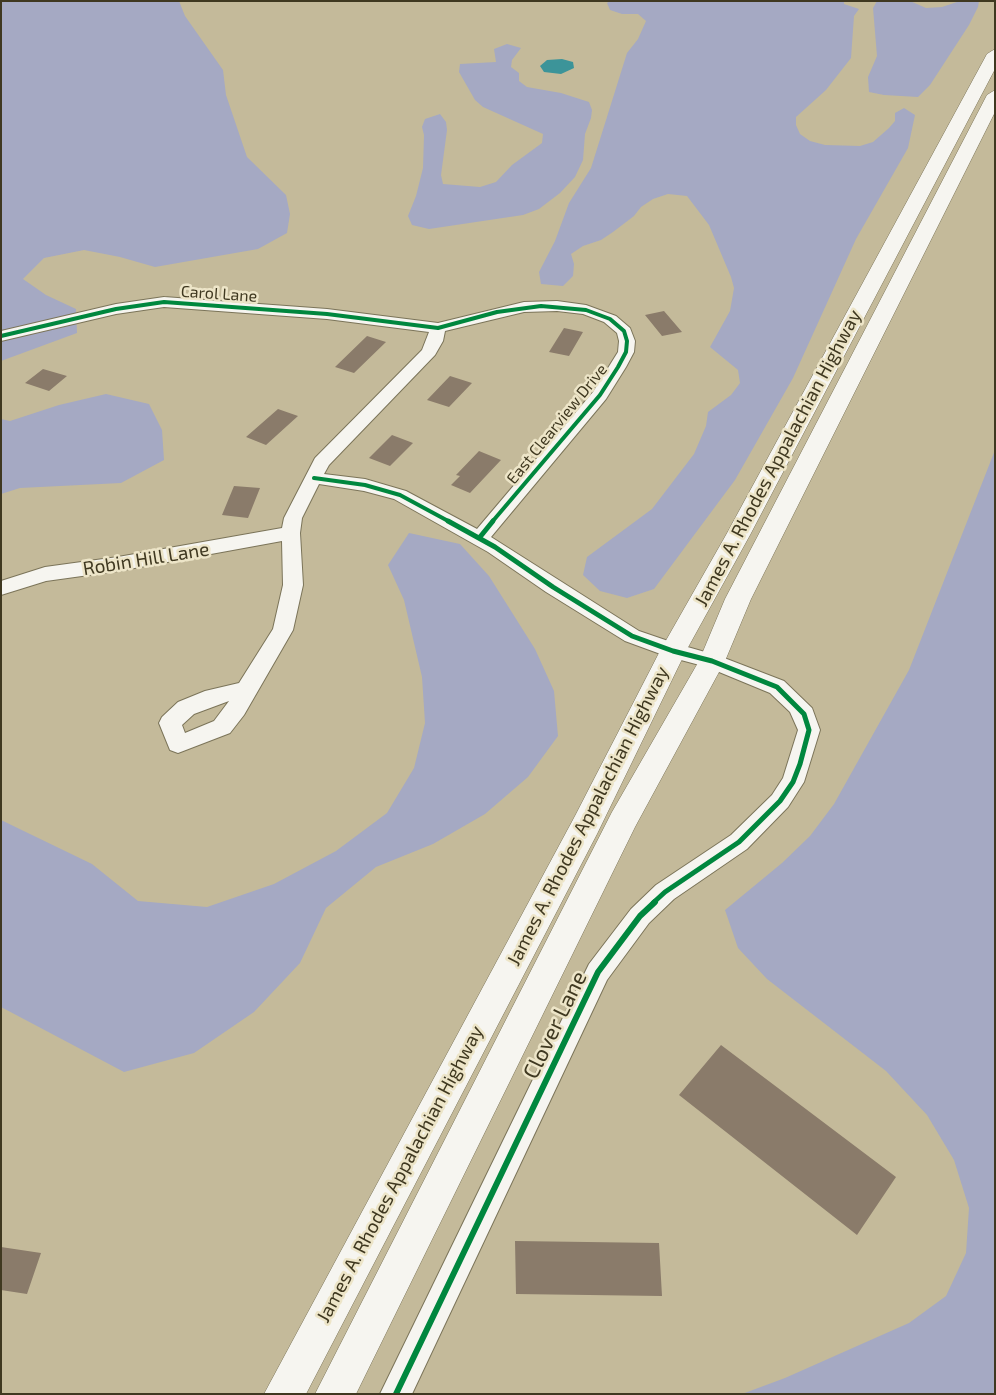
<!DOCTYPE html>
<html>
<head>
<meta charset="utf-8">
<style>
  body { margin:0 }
  #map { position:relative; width:996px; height:1395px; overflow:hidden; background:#c4ba9a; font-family:"Exo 2",sans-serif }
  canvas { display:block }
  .frame { position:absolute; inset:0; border:2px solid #3f3820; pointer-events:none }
</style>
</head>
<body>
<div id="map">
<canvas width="996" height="1395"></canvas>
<div class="frame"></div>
</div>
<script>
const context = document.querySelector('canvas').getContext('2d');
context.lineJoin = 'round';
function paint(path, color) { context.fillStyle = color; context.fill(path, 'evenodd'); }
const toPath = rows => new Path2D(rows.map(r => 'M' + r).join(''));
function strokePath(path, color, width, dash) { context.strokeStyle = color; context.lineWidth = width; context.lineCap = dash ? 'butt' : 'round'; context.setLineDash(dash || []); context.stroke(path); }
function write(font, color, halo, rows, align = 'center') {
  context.font = font + ' "Exo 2",sans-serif'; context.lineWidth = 5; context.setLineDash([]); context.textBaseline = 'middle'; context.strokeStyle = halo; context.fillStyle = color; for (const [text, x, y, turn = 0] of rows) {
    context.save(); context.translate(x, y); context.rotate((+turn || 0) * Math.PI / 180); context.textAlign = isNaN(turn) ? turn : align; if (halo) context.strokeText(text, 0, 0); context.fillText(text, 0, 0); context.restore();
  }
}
const green = toPath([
  [1,1,179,1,185,16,223,70,226,95,247,157,286,195,290,214,287,233,258,249,155,267,120,257,84,250,44,258,23,279,46,295,76,309,77,333,1,361],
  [610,1,844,1,844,4,859,9,854,16,851,58,826,90,796,117,796,125,800,134,810,141,825,145,860,146,873,142,889,128,895,121,895,113,904,108,915,115,908,148,856,239,793,378,735,480,654,589,627,598,600,591,583,575,587,557,652,509,694,454,706,426,708,412,731,395,740,383,738,370,710,347,730,311,734,288,731,277,709,225,687,196,668,194,653,199,641,207,634,216,613,232,601,240,583,246,571,254,574,264,573,276,563,286,541,284,539,272,555,241,569,203,591,168,627,53,638,39,646,21,638,14,622,14,610,10,607,3],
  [877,1,910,1,926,8,942,7,960,1,979,1,978,7,969,25,930,85,918,97,884,95,869,92,868,77,877,56,873,8],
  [507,44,521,48,512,60,511,67,519,73,519,81,527,87,561,93,589,102,592,110,591,118,585,134,583,160,575,177,560,193,539,209,523,215,429,229,412,225,408,216,416,196,423,168,424,135,422,127,425,119,440,114,446,122,447,130,441,175,443,184,480,187,496,182,512,165,542,143,543,134,483,107,475,100,459,72,460,64,496,62,494,49],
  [106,394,149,404,162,430,164,460,121,483,20,488,1,494,1,419,10,421,59,405],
  [995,450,995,1394,742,1394,785,1378,909,1323,946,1296,966,1253,969,1208,954,1160,927,1115,886,1071,767,979,738,948,725,910,782,863,810,836,834,804,909,670],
  [409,533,460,544,489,576,535,649,554,691,558,736,528,777,485,814,433,844,376,867,326,908,300,963,254,1012,194,1053,124,1072,1,1007,1,820,92,864,138,901,207,907,274,884,336,851,387,813,414,768,425,723,422,677,404,600,388,565]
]);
const water = toPath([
  [562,59,573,62,574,68,561,74,544,72,540,66,547,60]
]);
const building = toPath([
  [664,311,682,332,662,336,645,315],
  [564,328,583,332,569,356,549,352],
  [367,336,386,342,354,373,335,367],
  [43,369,67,376,49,391,25,383],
  [450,376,472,383,449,407,427,400],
  [278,409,298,416,266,445,246,437],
  [392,435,413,443,390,466,369,458],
  [479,451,501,460,470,493,451,485,460,476,456,475],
  [234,486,260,488,248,518,222,515],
  [721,1045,896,1177,857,1235,679,1095],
  [515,1241,659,1243,662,1296,516,1294],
  [1,1247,41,1253,27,1294,1,1290]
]);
const street = toPath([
  [164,297,327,309,438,323,524,302,557,301,586,305,616,316,630,328,635,341,634,352,626,367,606,399,491,537,639,631,677,644,719,656,784,681,812,708,820,730,804,782,788,807,747,849,674,899,649,923,607,980,412,1394,380,1394,589,964,631,909,656,885,731,835,772,795,783,778,798,730,790,712,770,693,707,667,666,656,625,641,546,592,488,552,394,499,364,491,319,484,302,518,300,533,303,585,293,630,244,715,230,733,178,753,170,750,159,723,162,717,178,702,205,691,239,683,273,629,283,585,282,541,118,571,46,581,1,595,1,581,45,567,118,557,282,528,284,518,315,458,422,350,429,332,327,319,164,307,116,314,1,341,1,331,116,304,164,297],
  [557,311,583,314,604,322,617,333,619,341,618,352,593,392,477,529,406,491,365,479,324,474,329,465,435,355,443,341,445,331,524,312,557,311],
  [229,701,214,721,185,733,182,725,194,714,229,701]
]);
const highway = toPath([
  [995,49,995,69,750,535,686,651,597,834,306,1394,264,1394,575,816,660,651,726,535,987,54,995,49],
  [995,90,995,112,751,599,725,661,635,827,356,1394,315,1394,612,812,699,661,725,599,987,95,995,90]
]);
const cyclewayFar2 = toPath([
  [1,336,116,309,164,302,327,314,438,328,497,312,541,306,586,310,610,319,624,331,627,341,626,352,618,367,600,395,492,522],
  [314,478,365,485,400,495,450,522]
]);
const cyclewayFar1 = toPath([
  [448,521,495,547,553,587,632,636,673,651,712,661,777,687,804,714,809,730,800,764,793,782,780,801,739,842,665,892,653,903],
  [480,537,493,521]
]);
const cycleway = toPath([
  [396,1394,598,972,640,916,655,902]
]);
const farStreetnames = [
  ["Carol Lane",219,294,4],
  ["East Clearview Drive",557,424,-51]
];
const streetNames = [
  ["James A. Rhodes Appalachian Highway",778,458,-62],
  ["Robin Hill Lane",146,559,-9],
  ["James A. Rhodes Appalachian Highway",588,816,-63],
  ["James A. Rhodes Appalachian Highway",400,1174,-62]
];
const nearStreetnames = [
  ["Clover Lane",555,1025,-64]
];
paint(green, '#a5a9c3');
paint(water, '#3c9499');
paint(building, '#8a7b6a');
strokePath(street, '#7b7459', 2);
strokePath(highway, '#7b7459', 1);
paint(street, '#f6f5f0');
paint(highway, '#f6f5f0');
strokePath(cyclewayFar2, '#00873e', 4);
strokePath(cyclewayFar1, '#00873e', 5);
strokePath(cycleway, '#00873e', 6);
write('16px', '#3f3820', '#ede5c8', farStreetnames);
write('19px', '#3f3820', '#ede5c8', streetNames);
write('22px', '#3f3820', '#ede5c8', nearStreetnames);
</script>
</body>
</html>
